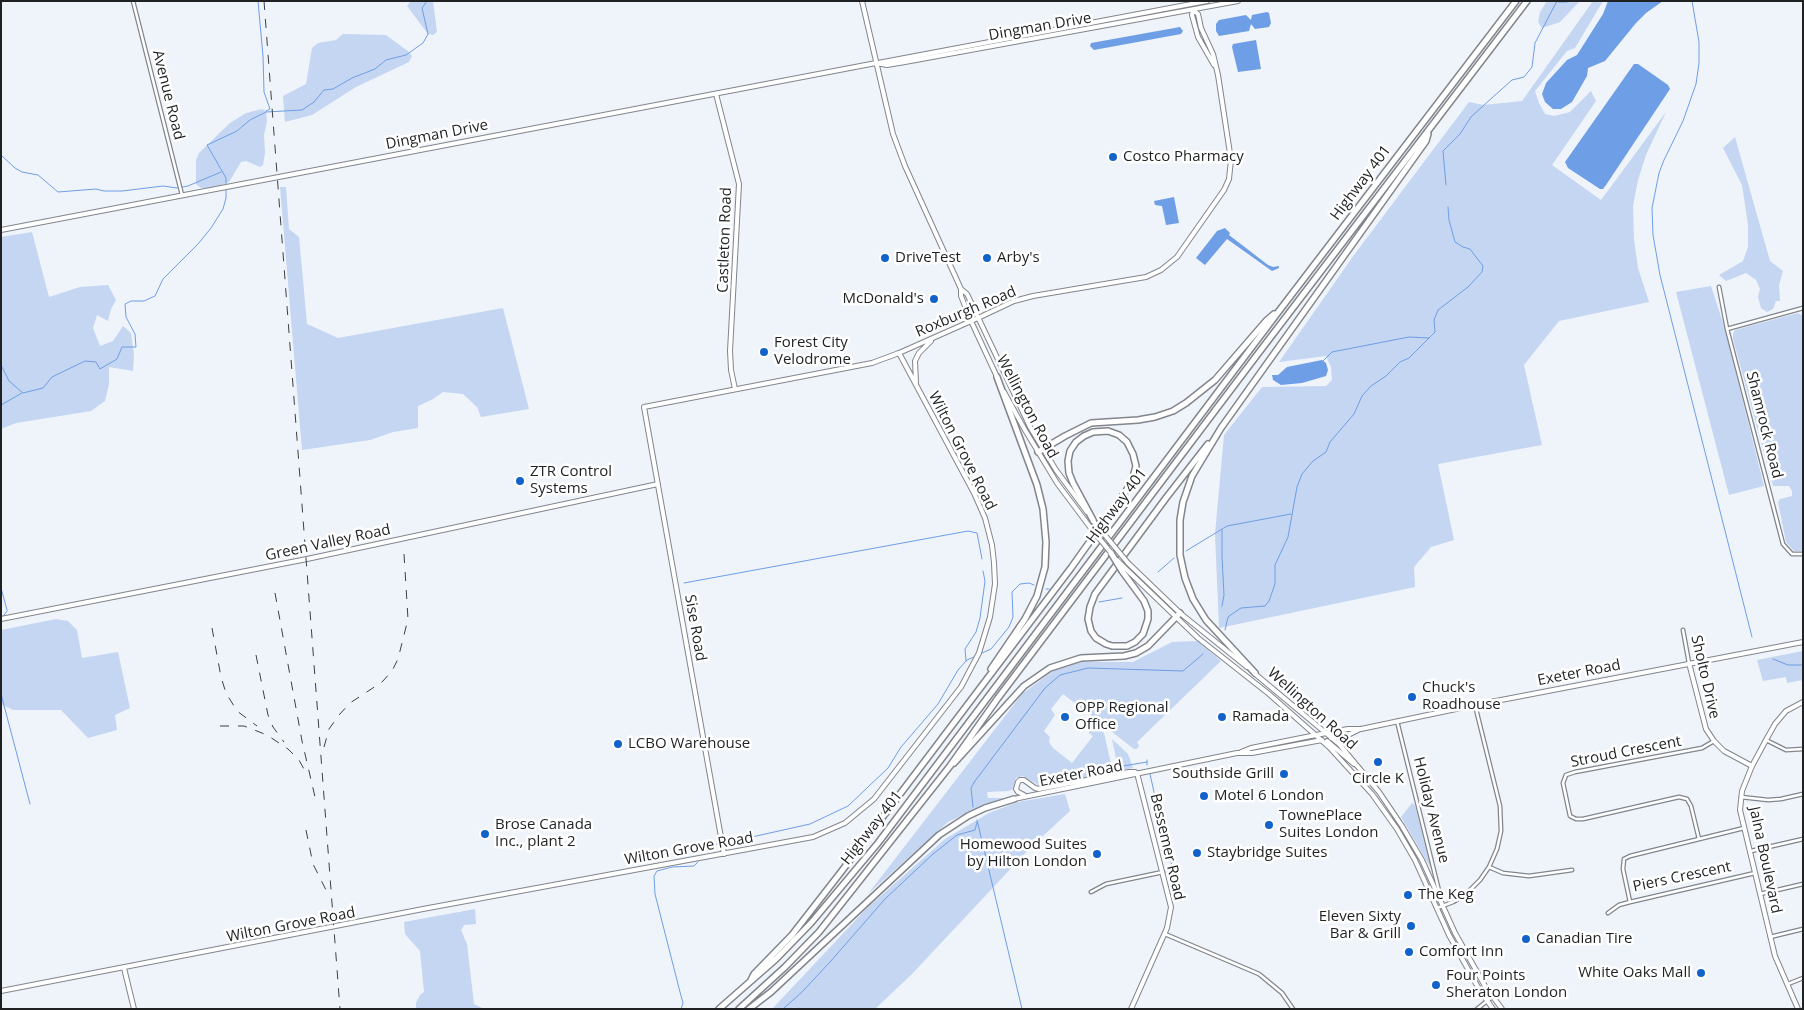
<!DOCTYPE html>
<html>
<head>
<meta charset="utf-8">
<style>
  body { margin:0 }
  #map { position:relative; width:1804px; height:1010px; overflow:hidden; background:#eff3fa; font-family:"Open Sans",sans-serif }
  canvas { display:block }
  .frame { position:absolute; inset:0; border:2px solid #1f2123; pointer-events:none }
</style>
</head>
<body>
<div id="map">
<canvas width="1804" height="1010"></canvas>
<div class="frame"></div>
</div>
<script>
const context = document.querySelector('canvas').getContext('2d');
context.lineJoin = 'round';
function paint(path, color) { context.fillStyle = color; context.fill(path, 'evenodd'); }
const toPath = rows => new Path2D(rows.map(r => 'M' + r).join(''));
function strokePath(path, color, width, dash) { context.strokeStyle = color; context.lineWidth = width; context.lineCap = dash ? 'butt' : 'round'; context.setLineDash(dash || []); context.stroke(path); }
function write(font, color, halo, rows, align = 'center') {
  context.font = font + ' "Open Sans",sans-serif'; context.lineWidth = 5; context.setLineDash([]); context.textBaseline = 'middle'; context.strokeStyle = halo; context.fillStyle = color; for (const [text, x, y, turn = 0] of rows) {
    context.save(); context.translate(x, y); context.rotate((+turn || 0) * Math.PI / 180); context.textAlign = isNaN(turn) ? turn : align; if (halo) context.strokeText(text, 0, 0); context.fillText(text, 0, 0); context.restore();
  }
}
const green = toPath([
  [411,1,433,1,437,32,433,35,428,34,407,6],
  [1547,1,1580,1,1560,22,1542,28,1538,22,1540,12],
  [1593,1,1603,1,1575,48,1567,51,1535,91,1539,103,1545,114,1554,116,1570,112,1591,91,1596,101,1552,165,1601,200,1666,112,1646,155,1638,180,1633,206,1634,240,1638,268,1649,302,1559,321,1524,365,1542,445,1438,464,1454,540,1431,547,1414,567,1415,587,1219,628,1215,534,1224,435,1262,387,1326,386,1332,380,1331,367,1326,356,1279,362,1354,255,1469,102,1484,105,1522,101],
  [343,34,386,35,409,52,412,56,409,62,356,87,312,115,285,122,283,96,306,84,312,48,318,43,336,40],
  [262,109,266,111,267,121,264,135,265,153,263,165,260,167,246,161,241,162,229,182,214,188,201,188,196,184,196,160,199,153,230,123,246,113],
  [1735,137,1770,261,1783,271,1779,285,1780,301,1776,301,1773,309,1767,312,1761,308,1758,297,1760,289,1756,280,1746,273,1726,281,1719,275,1743,261,1748,247,1748,225,1742,185,1723,148],
  [280,187,286,187,289,229,299,237,307,324,338,338,503,308,529,409,481,417,477,407,463,394,443,392,433,399,418,406,418,428,393,432,370,440,302,450],
  [32,232,49,297,80,287,108,285,116,300,111,309,108,321,97,315,93,328,100,346,113,341,123,326,131,333,134,355,133,371,109,367,109,384,105,401,91,411,16,423,1,429,1,237],
  [1711,286,1725,329,1764,486,1729,495,1676,292],
  [1798,313,1803,316,1803,550,1800,551,1794,551,1786,542,1778,502,1780,499,1792,496,1792,491,1789,486,1773,486,1733,339,1733,334,1735,330],
  [56,619,68,621,77,630,82,658,118,652,130,708,115,715,117,730,88,738,61,710,13,710,1,704,1,630],
  [1198,641,1221,661,1137,742,1139,746,1137,749,1134,749,1063,694,1051,709,1055,715,1044,731,1050,737,1049,742,1053,748,1072,763,1093,736,1088,732,1094,727,1104,733,1111,764,1117,763,1112,739,1128,754,1133,768,1040,786,1023,776,1016,778,1013,789,1009,791,987,792,988,798,1007,798,983,805,948,822,868,894,1022,694,1053,671,1064,665,1080,662,1133,662,1172,642],
  [1803,651,1803,680,1787,683,1786,677,1763,681,1757,660],
  [1065,794,1070,811,1031,847,912,974,875,1009,772,1009,867,908,945,839,989,813,1018,802],
  [1412,803,1415,805,1432,870,1401,817],
  [475,909,476,924,464,925,461,930,467,944,474,1004,484,1009,416,1009,416,1003,420,995,424,992,420,951,405,934,404,922]
]);
const water = toPath([
  [1608,1,1663,1,1646,13,1636,23,1605,61,1588,68,1587,76,1572,102,1561,109,1553,109,1545,102,1542,94,1546,83,1567,60,1577,55,1603,14],
  [1267,12,1269,13,1271,23,1269,27,1255,29,1251,24,1249,31,1219,36,1216,31,1216,24,1219,20,1246,15,1251,20,1252,15],
  [1180,27,1183,31,1181,34,1094,50,1090,46,1091,43],
  [1256,40,1261,69,1238,72,1232,47,1233,44],
  [1634,64,1638,64,1668,85,1670,89,1606,185,1603,189,1600,189,1568,168,1565,162],
  [1174,197,1179,223,1166,225,1162,206,1155,205,1154,201],
  [1225,228,1230,233,1229,235,1268,265,1273,267,1279,266,1279,268,1272,271,1227,239,1205,265,1196,258,1217,231],
  [1322,360,1326,363,1328,370,1326,376,1302,383,1281,385,1273,380,1272,375,1278,375,1287,367]
]);
const stream = toPath([
  [258,1,263,56,264,92,270,109,266,111],
  [1692,1,1699,42,1699,63,1696,84,1683,121,1664,160,1659,173,1652,208,1653,235,1660,275,1752,637],
  [1558,2,1567,2],
  [1,155,15,168,22,172,38,175,58,192,96,189,104,191,122,191,163,186,177,188,188,186,221,172],
  [1446,185,1443,151,1460,134,1471,117,1484,105,1512,80,1524,77,1532,67,1535,43,1557,1],
  [1323,361,1332,352,1409,337,1429,338],
  [1,365,9,381,23,393,43,388,52,377,85,361,96,362,100,369,117,359,122,347,136,347,135,334,126,317,125,304,131,301,144,301,155,296,163,279,198,244,211,228,223,209,226,198,226,178,207,145,237,131,250,120,266,112,302,110,314,102,324,90,333,89,352,78,375,69,386,60,406,55,423,43,428,34,422,8,427,1],
  [1,405,22,393],
  [1222,530,1222,557,1224,595,1222,606],
  [1186,551,1227,526,1291,514],
  [1158,572,1174,558],
  [684,583,968,531,977,533,982,559],
  [1,588,7,610],
  [1046,589,1049,589],
  [1099,602,1122,598],
  [2,618,7,611],
  [1225,630,1228,617,1235,612,1241,608,1265,606,1269,601,1275,584,1275,565,1288,537,1297,487,1302,474,1313,461,1326,452,1330,442,1354,414,1362,396,1371,386,1386,376,1400,362,1409,358,1435,332,1434,320,1438,310,1468,287,1482,272,1483,266,1470,249,1463,247,1455,242,1449,220,1448,207],
  [982,653,991,649,1009,627,1013,617,1012,592,1020,584,1029,583,1034,585],
  [1773,659,1788,665,1803,665],
  [966,661,965,649,976,632,980,618,985,581,983,571],
  [1,694,30,804],
  [1147,760,1147,765],
  [1087,772,1147,762],
  [1150,774,1158,810],
  [973,807,971,788,975,781,1045,688,1060,675,1088,668,1183,671,1203,654],
  [977,820,1022,1009],
  [1161,821,1165,827,1168,844],
  [734,841,810,824,848,806,888,768,901,747,938,704,958,670,967,660,974,657],
  [696,852,698,848,717,844],
  [1170,856,1175,883],
  [681,1009,683,1003,680,992,655,894,654,876,657,871,672,867,694,866,698,862],
  [783,1009,802,992,830,962,885,899,933,854,957,835,975,830,977,822]
]);
const minor = toPath([
  [133,1,182,195],
  [1719,287,1727,329,1783,544,1792,554,1803,554],
  [1727,329,1803,308],
  [1683,630,1689,663],
  [1397,721,1441,899],
  [1766,740,1786,750,1803,749],
  [1741,797,1768,800,1781,799,1803,794],
  [1744,828,1630,856,1624,859,1623,869,1630,902,1755,873],
  [1699,839,1691,806,1687,799,1679,797,1583,819,1576,819,1570,816,1563,783,1566,775,1575,772,1702,748,1714,741],
  [1751,851,1803,839],
  [1489,867,1503,873,1529,876,1572,870],
  [1091,892,1106,884,1163,872],
  [1760,894,1803,884],
  [1437,908,1453,902,1465,895,1480,880,1489,867,1497,849,1501,831,1500,806,1475,705],
  [1608,913,1619,905,1630,902],
  [1165,934,1259,974,1282,993,1293,1009],
  [1770,937,1803,929],
  [1788,984,1803,978],
  [1477,1009,1492,997]
]);
const tertiary = toPath([
  [1193,10,1192,15,1198,37,1214,65],
  [716,94,739,184,730,351,731,370,735,389],
  [978,318,1014,301,1033,296,1146,277,1161,270,1177,257,1224,190,1229,179,1231,160,1218,75,1213,54,1201,28,1198,14,1193,10],
  [1,619,307,559,658,484],
  [1689,663,1706,729,1714,741,1724,751,1752,766],
  [1241,752,1251,748,1316,735],
  [1024,795,1018,792,1016,789,1018,782,1020,780,1024,780,1035,788,1039,789,1129,772,1135,772],
  [1014,799,1237,753,1252,753,1322,740],
  [724,854,644,407,872,363,899,353],
  [1131,1009,1167,928,1171,907,1137,773],
  [1798,1009,1775,956,1740,810,1742,791,1752,766,1766,740,1775,724,1786,711,1803,702]
]);
const secondary = toPath([
  [862,1,893,134,905,166,961,289,967,294,1030,427,1056,470,1087,512],
  [878,63,1207,1],
  [1,230,876,63,887,65,905,62,1238,1],
  [961,289,961,296,971,321,998,379],
  [916,383,915,361,919,353,931,341],
  [1004,392,1025,430,1057,483,1090,527],
  [1128,563,1180,613,1247,667],
  [1125,568,1198,638,1269,694,1329,747,1372,794,1397,829,1415,860,1449,935,1479,989,1493,1009],
  [1254,673,1339,744,1379,792,1402,826,1422,860,1455,933,1485,986,1502,1009],
  [1316,735,1348,729,1361,729,1475,705,1803,642],
  [1331,738,1350,734,1360,729],
  [1327,741,1354,764],
  [124,968,134,1009],
  [1,991,423,909,813,837,845,823,874,799,961,687,979,653,990,617,995,584,994,563,992,545,985,518,974,493,899,353,978,318]
]);
const motorway = toPath([
  [1038,452,1065,436,1091,423,1138,420,1155,417,1173,411,1186,403,1215,380,1266,321,1274,314],
  [1122,571,1144,601,1148,611,1148,619,1143,634,1135,642,1127,646,1112,646,1106,644,1096,638,1091,631,1088,619,1090,607,1095,594,1166,498,1208,444],
  [991,669,1025,619,1037,596,1045,567,1046,542,1043,509,1037,485,997,377],
  [1255,673,1206,620,1193,599,1185,578,1180,555,1180,520,1183,502,1192,476,1221,428,1426,141,1428,134],
  [954,763,1024,686,1050,668,1081,658,1124,656,1136,653,1148,646,1180,613],
  [751,980,754,974,792,935,841,872,1071,568,1128,488,1133,477,1136,466,1133,454,1127,442,1119,435,1108,431,1093,432,1084,436,1076,442,1070,451,1068,461,1069,473,1073,483,1094,522],
  [719,1009,776,959,811,923,878,843,1279,311,1516,1],
  [739,1009,785,967,819,932,950,766,998,698,1257,355,1527,1],
  [749,1009,771,992,939,835,968,816,985,808,1014,799]
]);
const rail = toPath([
  [264,1,340,1009],
  [275,593,302,741,315,797],
  [212,628,221,677,226,693,237,711,257,726],
  [256,655,268,715,273,727,284,742],
  [220,726,244,726,267,735,288,749,299,760,305,771],
  [324,747,329,729,339,715,350,703,382,682,392,671,398,659,408,619,404,554],
  [306,830,313,864,329,896]
]);
const secondaryBridge = toPath([
  [1094,522,1128,563],
  [1090,527,1112,554],
  [1117,560,1125,568]
]);
const motorwayBridge = toPath([
  [1111,553,1122,571]
]);
const markers = [
  [1113,157,5,"#1262cc"],
  [885,258,5,"#1262cc"],
  [987,258,5,"#1262cc"],
  [934,299,5,"#1262cc"],
  [764,352,5,"#1262cc"],
  [520,481,5,"#1262cc"],
  [1412,697,5,"#1262cc"],
  [1065,717,5,"#1262cc"],
  [1222,717,5,"#1262cc"],
  [618,744,5,"#1262cc"],
  [1378,762,5,"#1262cc"],
  [1284,774,5,"#1262cc"],
  [1204,796,5,"#1262cc"],
  [1269,825,5,"#1262cc"],
  [485,834,5,"#1262cc"],
  [1197,853,5,"#1262cc"],
  [1097,854,5,"#1262cc"],
  [1408,895,5,"#1262cc"],
  [1411,926,5,"#1262cc"],
  [1526,939,5,"#1262cc"],
  [1409,952,5,"#1262cc"],
  [1701,973,5,"#1262cc"],
  [1436,985,5,"#1262cc"]
];
const streetNames = [
  ["Dingman Drive",1040,27,-10],
  ["Avenue Road",168,95,76],
  ["Dingman Drive",437,135,-11],
  ["Highway 401",1361,183,-53],
  ["Castleton Road",725,240,-88],
  ["Roxburgh Road",966,312,-23],
  ["Wellington Road",1027,407,62],
  ["Shamrock Road",1764,425,76],
  ["Wilton Grove Road",962,451,63],
  ["Highway 401",1117,506,-53],
  ["Green Valley Road",328,543,-12],
  ["Sise Road",695,628,80],
  ["Exeter Road",1579,673,-11],
  ["Sholto Drive",1705,677,77],
  ["Wellington Road",1312,709,42],
  ["Stroud Crescent",1626,752,-11],
  ["Exeter Road",1081,774,-11],
  ["Holiday Avenue",1431,810,76],
  ["Highway 401",872,828,-52],
  ["Bessemer Road",1167,847,77],
  ["Wilton Grove Road",689,849,-10],
  ["Jalna Boulevard",1765,860,78],
  ["Piers Crescent",1682,877,-12],
  ["Wilton Grove Road",291,925,-11]
];
const poiNames = [
  ["Costco Pharmacy",1123,157],
  ["DriveTest",895,258],
  ["Arby's",997,258],
  ["McDonald's",924,299,"right"],
  ["Forest City",774,343],
  ["Velodrome",774,360],
  ["ZTR Control",530,472],
  ["Systems",530,489],
  ["Chuck's",1422,688],
  ["Roadhouse",1422,705],
  ["OPP Regional",1075,708],
  ["Office",1075,725],
  ["Ramada",1232,717],
  ["LCBO Warehouse",628,744],
  ["Southside Grill",1274,774,"right"],
  ["Circle K",1378,779,"center"],
  ["Motel 6 London",1214,796],
  ["TownePlace",1279,816],
  ["Suites London",1279,833],
  ["Brose Canada",495,825],
  ["Inc., plant 2",495,842],
  ["Homewood Suites",1087,845,"right"],
  ["by Hilton London",1087,862,"right"],
  ["Staybridge Suites",1207,853],
  ["The Keg",1418,895],
  ["Eleven Sixty",1401,917,"right"],
  ["Bar & Grill",1401,934,"right"],
  ["Canadian Tire",1536,939],
  ["Comfort Inn",1419,952],
  ["White Oaks Mall",1691,973,"right"],
  ["Four Points",1446,976],
  ["Sheraton London",1446,993]
];
paint(green, '#c4d6f2');
paint(water, '#6e9ee5');
strokePath(stream, '#6e9ee5', 1);
strokePath(minor, '#82868c', 5);
strokePath(tertiary, '#82868c', 6);
strokePath(secondary, '#82868c', 6);
strokePath(motorway, '#82868c', 8);
strokePath(minor, '#fff', 2.5);
strokePath(tertiary, '#fff', 4);
strokePath(secondary, '#fff', 4);
strokePath(motorway, '#fff', 5);
strokePath(rail, '#3d3f42', 1, [9, 9]);
strokePath(secondaryBridge, '#82868c', 6, []);
strokePath(motorwayBridge, '#82868c', 8, []);
strokePath(secondaryBridge, '#fff', 4);
strokePath(motorwayBridge, '#fff', 5);
for (const [x, y, r, color] of markers) { const dot = new Path2D(); dot.arc(x, y, r, 0, 2 * Math.PI); context.fillStyle = color; context.fill(dot); strokePath(dot, '#fff', 2); }
write('15px', '#1f2123', '#fff', streetNames);
write('15px', '#1f2123', '#fff', poiNames, 'left');
</script>
</body>
</html>
